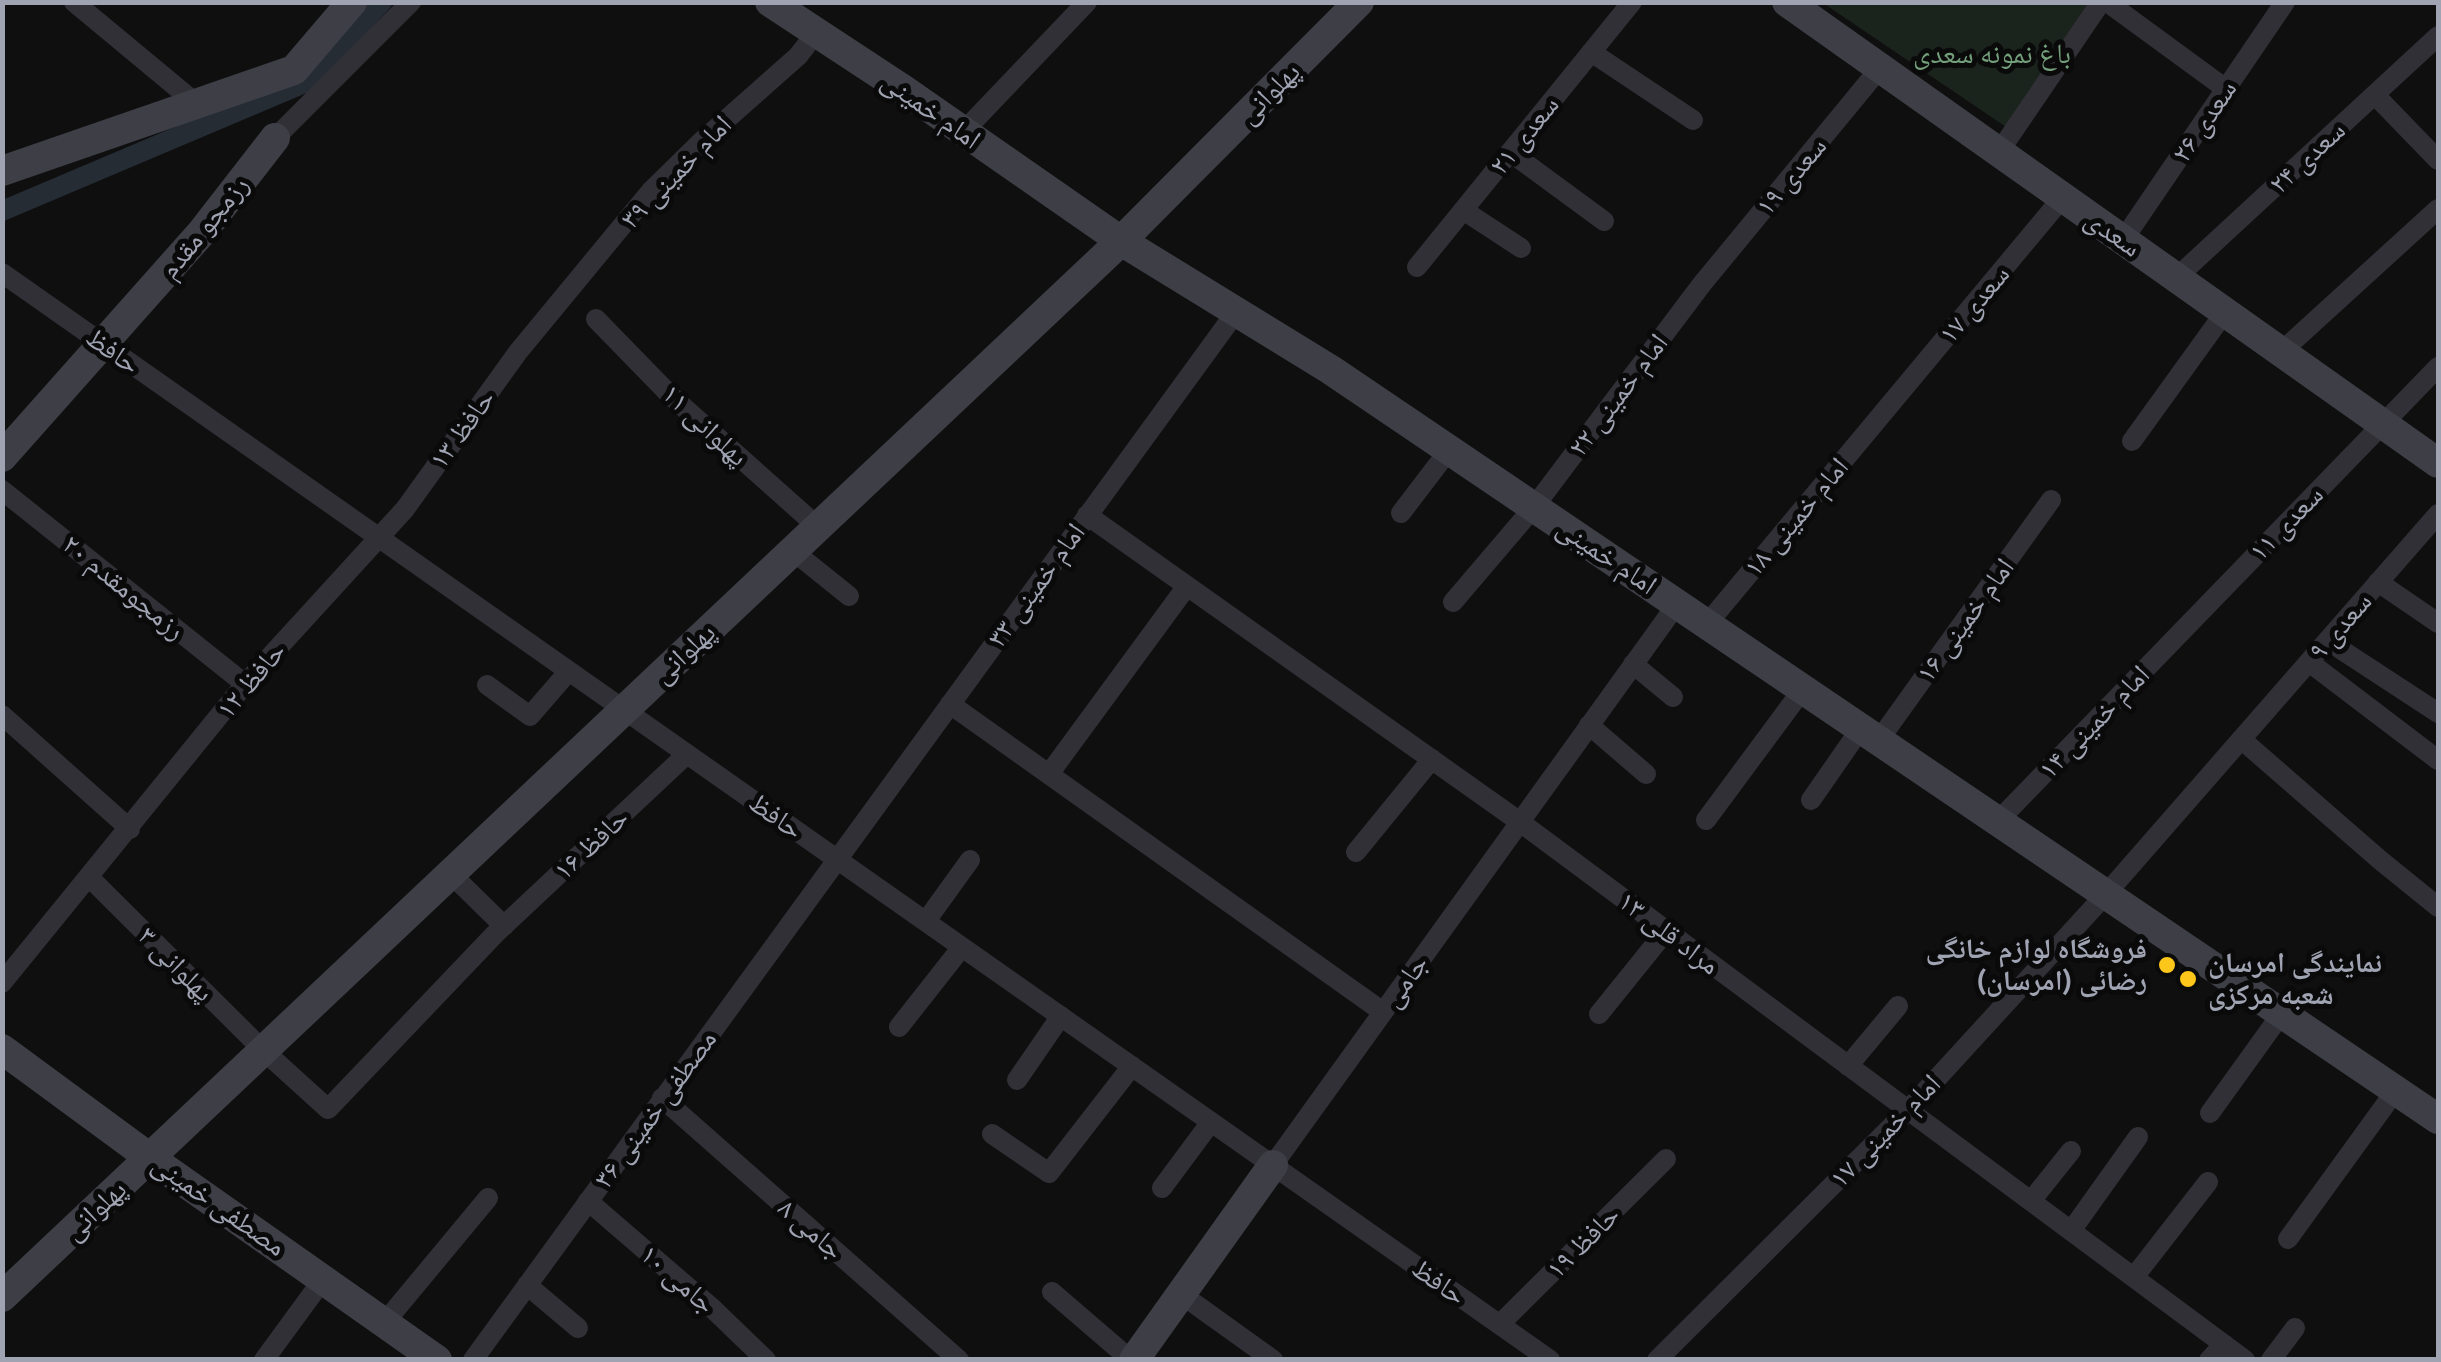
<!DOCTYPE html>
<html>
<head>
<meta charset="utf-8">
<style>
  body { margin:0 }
  #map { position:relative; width:2441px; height:1362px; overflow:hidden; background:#0f0f10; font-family:Ubuntu,sans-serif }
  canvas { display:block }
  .frame { position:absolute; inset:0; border:5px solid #9fa3b2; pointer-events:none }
</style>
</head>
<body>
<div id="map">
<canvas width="2441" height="1362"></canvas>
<div class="frame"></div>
</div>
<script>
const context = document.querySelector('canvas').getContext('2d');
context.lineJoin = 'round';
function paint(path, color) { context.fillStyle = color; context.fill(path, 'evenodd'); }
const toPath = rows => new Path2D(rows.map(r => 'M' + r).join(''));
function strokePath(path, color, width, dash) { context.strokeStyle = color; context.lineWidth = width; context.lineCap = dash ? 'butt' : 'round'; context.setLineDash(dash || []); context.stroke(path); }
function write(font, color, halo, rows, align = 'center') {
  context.font = font + ' Ubuntu,"Noto Naskh Arabic",sans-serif'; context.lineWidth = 10; context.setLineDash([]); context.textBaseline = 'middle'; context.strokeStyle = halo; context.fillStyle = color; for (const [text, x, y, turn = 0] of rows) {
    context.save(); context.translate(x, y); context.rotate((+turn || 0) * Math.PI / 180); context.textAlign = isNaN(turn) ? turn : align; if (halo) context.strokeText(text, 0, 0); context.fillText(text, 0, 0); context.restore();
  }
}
const green = toPath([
  [1823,3,2090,3,2006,127]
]);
const canal = toPath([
  [2,211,309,81,382,2]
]);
const street = toPath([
  [74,2,198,105],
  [2107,2,2226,89],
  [1591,52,1693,120],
  [2375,95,2438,160],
  [963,132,1087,2],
  [275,138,411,2],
  [1510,152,1604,221],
  [1999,152,2101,2],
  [1463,210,1521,248],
  [2123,240,2285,2],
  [1417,267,1632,2],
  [2,273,1550,1360],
  [2176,278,2438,36],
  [596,319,671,396,818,527],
  [2281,352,2438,209],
  [2132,441,2225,312],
  [2,490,245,684],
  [1401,513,1449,450],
  [1087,515,1520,822,2245,1360],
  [793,551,849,596],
  [2378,582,2438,623],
  [1453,602,1534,507,1702,284,1880,68],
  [1707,624,2063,197],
  [2328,641,2438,713],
  [2309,662,2438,760],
  [1633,664,1673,697],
  [487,685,530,716,569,671],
  [950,704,1383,1012],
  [2,715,130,829],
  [1589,725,1646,774],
  [2241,739,2380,860,2438,907],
  [1879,740,2051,500],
  [1049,774,1187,586],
  [1811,800,1861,728],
  [1706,820,1803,689],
  [1998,821,2438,367],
  [1356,852,1432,759],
  [451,874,504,926],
  [89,877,264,1051,328,1109,495,934,687,754],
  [926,921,970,860],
  [2,983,245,684,405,509,518,352,650,192,702,141,798,56,816,33],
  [1599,1014,1666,931],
  [899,1027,962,947],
  [1848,1066,1898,1006],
  [1017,1080,1061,1016],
  [662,1098,959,1360],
  [2210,1113,2282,1013],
  [992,1134,1049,1173,1132,1066],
  [1273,1165,1677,604],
  [1162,1188,1211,1122],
  [588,1201,711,1307,766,1360],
  [2031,1201,2071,1151],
  [2071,1231,2138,1137],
  [2288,1239,2396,1090],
  [2134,1277,2208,1182],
  [527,1285,578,1328],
  [1052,1292,1131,1360],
  [1181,1294,1273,1360],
  [385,1322,488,1198],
  [1500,1324,1666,1159],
  [264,1360,324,1278],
  [473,1360,1236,312],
  [1657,1360,1908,1110,2106,894,2438,514],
  [2209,1360,2224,1344],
  [2271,1360,2295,1328]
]);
const secondary = toPath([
  [770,2,904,90,1121,241,1331,370,2438,1119],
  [1787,2,2438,463],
  [2,171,294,70,352,2],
  [2,457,202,232,275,138],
  [2,1049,150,1158,437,1360],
  [2,1297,1121,241,1359,2],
  [1134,1360,1273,1165]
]);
const markers = [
  [2167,965,10,"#fcc61b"],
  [2188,979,10,"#fcc61b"]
];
const parkNames = [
  ["باغ نمونه سعدی",1992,54]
];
const streetNames = [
  ["پهلوانی",1269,93,-45],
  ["امام خمینی",931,110,35],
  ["سعدی ۲۶",2204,121,-56],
  ["سعدی ۲۱",1524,135,-51],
  ["سعدی ۲۴",2307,157,-43],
  ["امام خمینی ۳۹",676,172,-46],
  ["سعدی ۱۹",1791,176,-50],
  ["رزمجو مقدم",204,227,-51],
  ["سعدی",2113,233,35],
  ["سعدی ۱۷",1974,304,-50],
  ["حافظ",113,351,35],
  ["امام خمینی ۲۲",1618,395,-53],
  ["پهلوانی ۱۱",705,425,43],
  ["حافظ ۱۳",462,429,-54],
  ["امام خمینی ۱۸",1796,517,-50],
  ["سعدی ۱۱",2286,523,-46],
  ["امام خمینی",1607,556,34],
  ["امام خمینی ۳۳",1036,585,-54],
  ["رزمجومقدم ۲۰",124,587,39],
  ["امام خمینی ۱۶",1965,620,-54],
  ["سعدی ۹",2340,626,-49],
  ["پهلوانی",684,653,-43],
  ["حافظ ۱۲",251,680,-50],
  ["امام خمینی ۱۴",2094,722,-46],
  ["حافظ",776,816,35],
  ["حافظ ۱۶",591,844,-43],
  ["مراد قلی ۱۳",1669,933,37],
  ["پهلوانی ۳",176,964,45],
  ["جامی",1405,981,-54],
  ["مصطفی خمینی ۳۶",655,1109,-54],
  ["امام خمینی ۱۷",1885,1131,-46],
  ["مصطفی خمینی",219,1205,35],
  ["پهلوانی",95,1210,-43],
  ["جامی ۸",811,1229,41],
  ["حافظ ۱۹",1583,1242,-45],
  ["جامی ۱۰",678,1279,41],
  ["حافظ",1439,1282,35]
];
const poiNames = [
  ["فروشگاه لوازم خانگی",2147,949],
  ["رضائی (امرسان)",2147,981],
  ["نمایندگی امرسان",2208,963,"left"],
  ["شعبه مرکزی",2208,995,"left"]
];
paint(green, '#1b231d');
strokePath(canal, '#252c34', 20);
strokePath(street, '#303036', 20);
strokePath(secondary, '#3e3f46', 30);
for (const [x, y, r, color] of markers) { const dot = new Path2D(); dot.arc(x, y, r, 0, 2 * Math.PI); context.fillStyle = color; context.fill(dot); strokePath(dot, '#0a0a0b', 4); }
write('28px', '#749f7b', '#0a0a0b', parkNames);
write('28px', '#9fa3b2', '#0a0a0b', streetNames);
write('bold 28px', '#9fa3b2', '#0a0a0b', poiNames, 'right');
</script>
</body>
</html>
